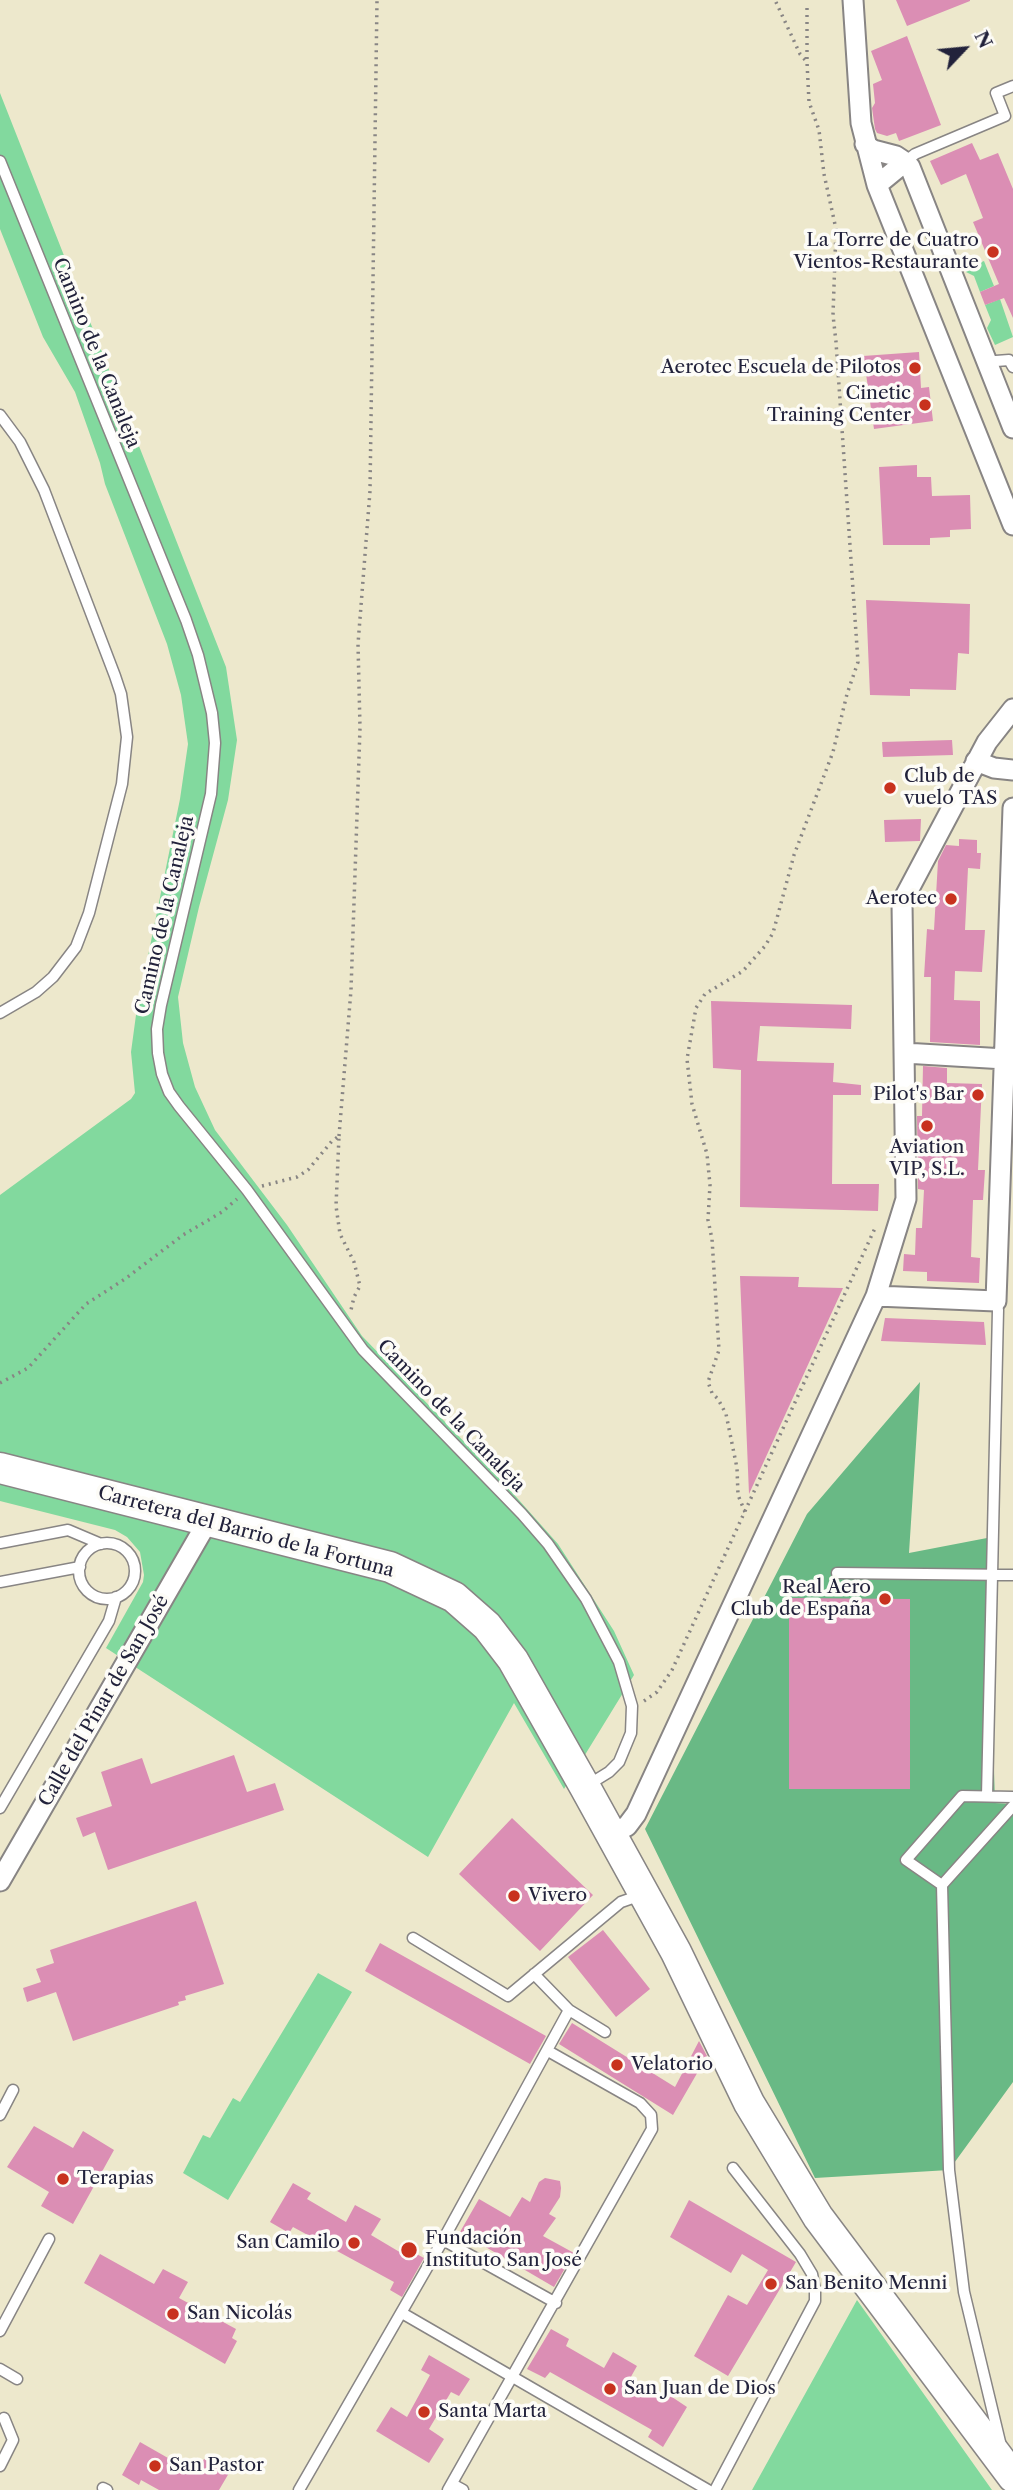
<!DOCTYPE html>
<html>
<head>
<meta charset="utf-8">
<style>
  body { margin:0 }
  #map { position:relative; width:1013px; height:2490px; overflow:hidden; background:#ede8cc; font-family:"Libre Caslon Text",serif }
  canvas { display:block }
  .north { position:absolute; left:929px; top:14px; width:70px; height:70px; -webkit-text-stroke:5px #fdfcf7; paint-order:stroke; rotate:64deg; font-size:19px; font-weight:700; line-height:28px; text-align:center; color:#22223b }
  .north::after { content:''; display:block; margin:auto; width:24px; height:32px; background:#22223b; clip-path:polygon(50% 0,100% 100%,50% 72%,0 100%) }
</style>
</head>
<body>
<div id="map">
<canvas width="1013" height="2490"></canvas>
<div class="north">N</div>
</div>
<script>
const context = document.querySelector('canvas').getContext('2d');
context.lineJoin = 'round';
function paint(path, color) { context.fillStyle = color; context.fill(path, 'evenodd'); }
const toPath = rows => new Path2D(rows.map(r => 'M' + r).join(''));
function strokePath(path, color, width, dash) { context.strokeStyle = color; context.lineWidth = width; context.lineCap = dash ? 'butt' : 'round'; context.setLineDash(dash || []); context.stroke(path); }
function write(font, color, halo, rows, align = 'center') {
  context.font = font + ' "Libre Caslon Text",serif'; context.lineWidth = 7; context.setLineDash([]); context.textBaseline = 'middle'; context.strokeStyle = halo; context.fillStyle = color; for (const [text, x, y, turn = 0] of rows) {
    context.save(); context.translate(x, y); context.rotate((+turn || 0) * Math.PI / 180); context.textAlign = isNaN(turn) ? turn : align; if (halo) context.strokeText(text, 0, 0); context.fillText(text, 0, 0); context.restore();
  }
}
const green = toPath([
  [0,93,226,667,237,740,228,800,199,907,178,997,183,1043,195,1087,215,1130,287,1225,362,1336,502,1481,558,1544,614,1631,634,1675,564,1789,514,1703,428,1857,106,1648,143,1582,144,1575,140,1552,127,1537,115,1530,0,1501,0,1195,131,1099,135,1093,131,1052,136,1015,180,799,188,744,181,695,167,644,105,484,100,463,75,392,43,337,0,229],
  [984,261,994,286,980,292,974,276,966,272,970,267],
  [1000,299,1013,337,995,345,987,328,991,320,985,305],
  [318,1973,352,1992,228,2200,183,2173,203,2135,210,2138,233,2098,240,2102],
  [857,2300,992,2490,752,2490]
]);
const forest = toPath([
  [920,1382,909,1553,987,1538,995,1803,1013,1804,1013,2082,949,2170,815,2178,645,1829,807,1514]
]);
const building = toPath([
  [896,0,970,0,970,1,907,26],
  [907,36,941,125,899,141,896,133,887,136,877,133,875,129,872,108,875,103,873,84,882,80,871,51],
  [972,143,980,160,998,153,1013,189,1013,318,1004,298,985,305,980,292,999,284,973,222,983,218,966,174,941,185,930,161],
  [919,352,921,388,929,387,933,421,874,429,866,374,864,374,863,356],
  [917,465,917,477,931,477,932,496,970,495,971,529,950,530,950,537,930,538,930,545,883,545,879,467],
  [866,600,970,604,969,654,958,653,956,690,910,689,910,696,870,695],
  [952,740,953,755,883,757,882,742],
  [921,819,920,841,885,842,884,820],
  [959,839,977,840,977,853,981,853,980,869,968,868,965,930,985,930,982,972,955,971,954,1000,980,1001,980,1045,930,1042,931,977,924,977,927,929,934,930,938,861,946,845,959,846],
  [711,1001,852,1005,851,1029,760,1026,757,1061,834,1063,833,1082,861,1085,861,1095,833,1095,832,1184,879,1184,878,1211,740,1207,741,1070,713,1068],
  [923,1066,947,1068,947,1083,982,1084,978,1170,985,1170,983,1200,973,1200,971,1257,980,1258,979,1283,927,1281,927,1272,903,1271,904,1254,915,1255,916,1228,922,1228,924,1190,918,1189,917,1116,922,1116],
  [740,1276,799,1277,798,1287,843,1288,749,1494],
  [885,1318,984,1322,986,1345,881,1341],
  [789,1598,910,1599,910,1789,789,1789],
  [234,1755,247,1792,275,1783,284,1810,108,1870,95,1832,83,1837,76,1818,112,1806,101,1772,142,1758,151,1784],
  [512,1818,593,1895,540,1951,459,1874],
  [196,1901,224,1984,185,1996,186,2000,178,2002,179,2005,73,2041,56,1992,27,2002,23,1988,41,1982,36,1969,54,1963,50,1950],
  [603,1930,650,1989,616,2017,568,1957],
  [380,1943,546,2036,530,2064,365,1971],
  [572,2023,675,2087,699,2041,707,2056,673,2115,559,2044],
  [34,2126,73,2148,83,2131,114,2150,73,2224,41,2206,49,2192,7,2167],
  [545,2178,560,2181,561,2188,560,2197,549,2214,556,2218,543,2236,574,2253,554,2287,460,2232,479,2199,510,2217,522,2197,530,2202,539,2182],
  [293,2183,311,2193,307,2199,346,2222,355,2205,381,2219,371,2235,408,2257,411,2251,424,2258,402,2297,390,2290,394,2282,293,2227,289,2233,270,2222],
  [689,2200,796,2262,728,2376,694,2356,728,2295,747,2305,768,2270,742,2254,731,2273,670,2237],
  [100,2254,154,2284,163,2269,188,2282,179,2298,236,2329,232,2338,237,2341,225,2364,84,2283],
  [551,2329,569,2339,566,2346,604,2368,613,2352,637,2366,628,2382,665,2402,669,2395,687,2407,663,2447,648,2437,652,2430,550,2372,545,2378,527,2369],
  [429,2355,470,2379,459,2396,451,2392,429,2429,444,2439,429,2463,376,2431,391,2407,407,2417,430,2375,421,2370],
  [140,2442,196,2474,204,2459,229,2473,219,2490,159,2490,141,2480,139,2485,122,2475]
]);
const path = toPath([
  [807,8,807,60],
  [339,1136,351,990,360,728,358,644,370,491,377,0],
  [262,1186,297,1177,308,1170,332,1141,339,1136,336,1206,340,1234,354,1262,360,1286,354,1297,351,1310],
  [0,1383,28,1368,86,1304,125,1279,183,1235,222,1212,237,1199],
  [745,1512,738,1495,737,1468,726,1414,718,1399,712,1393,708,1382,719,1350,712,1239,708,1220,710,1185,707,1154,692,1104,687,1059,696,1008,705,994,743,971,765,946,773,933,794,855,833,752,847,694,858,662,836,342,833,315,836,229,824,174,819,130,809,102,807,62,800,54,775,0],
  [644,1701,657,1692,672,1670,876,1226]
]);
const lane = toPath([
  [0,161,186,620,198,655,212,713,215,743,211,794,161,1005,157,1029,158,1053,162,1074,169,1092,179,1106,247,1190,363,1350,522,1514,548,1544,586,1599,619,1662,632,1706,631,1733,619,1762,609,1772,588,1785],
  [905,162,915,154,1005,116,996,93,1013,86],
  [987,364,996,361,1009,360,1013,367],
  [0,415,20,442,44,490,115,676,121,694,127,737,122,784,89,913,76,947,53,977,36,992,0,1013],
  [0,1543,68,1530,101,1544],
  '79 1571a28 28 0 1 1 56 0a28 28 0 1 1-56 0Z',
  [837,1573,1013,1575],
  [0,1582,80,1567],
  [987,1796,998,1310,996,1301],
  [0,1808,109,1621,116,1597],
  [942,1885,906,1860,962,1796,1013,1797],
  [413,1938,508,1996,621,1902,641,1895],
  [534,1974,569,2010,605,2032],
  [0,2115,13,2090],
  [443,2240,556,2303],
  [402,2313,708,2490],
  [0,2331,49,2239],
  [0,2369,17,2379],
  [1000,2442,964,2292,949,2170,942,1885,1013,1806],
  [0,2466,13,2440,4,2418],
  [452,2484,463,2490],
  [103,2488,107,2490],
  [299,2490,443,2240,569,2010],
  [448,2490,652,2129,651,2115,640,2103,548,2051],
  [715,2490,815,2301,815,2290,812,2274,800,2254,733,2168]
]);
const street = toPath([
  [853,0,861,123,877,185,1013,525],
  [865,144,873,150,896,156,905,162],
  [877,185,905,162,910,167,1013,428],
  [976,761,994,768,1013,770],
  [904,1053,1005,1059],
  [876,1296,996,1301,1013,808],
  [612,1834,627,1826,636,1814,876,1296,906,1199,902,902,987,742,1013,709],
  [0,1881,208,1521]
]);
const primary = toPath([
  [0,1468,390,1567,454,1597,487,1626,513,1660,585,1787,676,1952,749,2103,818,2217,1013,2477]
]);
const markers = [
  [993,252,7,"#c8321e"],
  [915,368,7,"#c8321e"],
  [925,405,7,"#c8321e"],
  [890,788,7,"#c8321e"],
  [951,899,7,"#c8321e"],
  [978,1095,7,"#c8321e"],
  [927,1126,7,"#c8321e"],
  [885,1599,7,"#c8321e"],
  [514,1896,7,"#c8321e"],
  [617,2065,7,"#c8321e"],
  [63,2179,7,"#c8321e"],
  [354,2243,7,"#c8321e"],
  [409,2250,9,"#c8321e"],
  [771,2284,7,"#c8321e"],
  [173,2314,7,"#c8321e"],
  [610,2389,7,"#c8321e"],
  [424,2412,7,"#c8321e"],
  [155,2466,7,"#c8321e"]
];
const poiNames = [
  ["La Torre de Cuatro",979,241,"right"],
  ["Vientos-Restaurante",979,263,"right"],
  ["Aerotec Escuela de Pilotos",901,368,"right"],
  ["Cinetic",911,394,"right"],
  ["Training Center",911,416,"right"],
  ["Club de",904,777],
  ["vuelo TAS",904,799],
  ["Aerotec",937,899,"right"],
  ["Pilot's Bar",964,1095,"right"],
  ["Aviation",927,1148,"center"],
  ["VIP, S.L.",927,1170,"center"],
  ["Real Aero",871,1588,"right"],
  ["Club de España",871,1610,"right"],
  ["Vivero",528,1896],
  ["Velatorio",631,2065],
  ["Terapias",77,2179],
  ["Fundación",425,2239],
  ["Instituto San José",425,2261],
  ["San Camilo",340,2243,"right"],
  ["San Benito Menni",785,2284],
  ["San Nicolás",187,2314],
  ["San Juan de Dios",624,2389],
  ["Santa Marta",438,2412],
  ["San Pastor",169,2466]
];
const streetNames = [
  ["Camino de la Canaleja",96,353,68],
  ["Camino de la Canaleja",165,915,-77],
  ["Camino de la Canaleja",451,1416,46],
  ["Carretera del Barrio de la Fortuna",246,1532,15],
  ["Calle del Pinar de San José",104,1701,-60]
];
paint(green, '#82d99e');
paint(forest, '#69b985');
paint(building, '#db8eb4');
strokePath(lane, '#888584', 13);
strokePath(street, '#888584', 23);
strokePath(primary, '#888584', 33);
strokePath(path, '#888584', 3.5, [2, 5]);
strokePath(lane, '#fff', 10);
strokePath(street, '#fff', 19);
strokePath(primary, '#fff', 30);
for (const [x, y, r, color] of markers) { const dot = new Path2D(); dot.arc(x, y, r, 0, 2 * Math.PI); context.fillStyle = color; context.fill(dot); strokePath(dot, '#fdfcf7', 2.5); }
write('19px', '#22223b', '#fdfcf7', poiNames, 'left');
write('19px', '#22223b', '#fdfcf7', streetNames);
</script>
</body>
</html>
